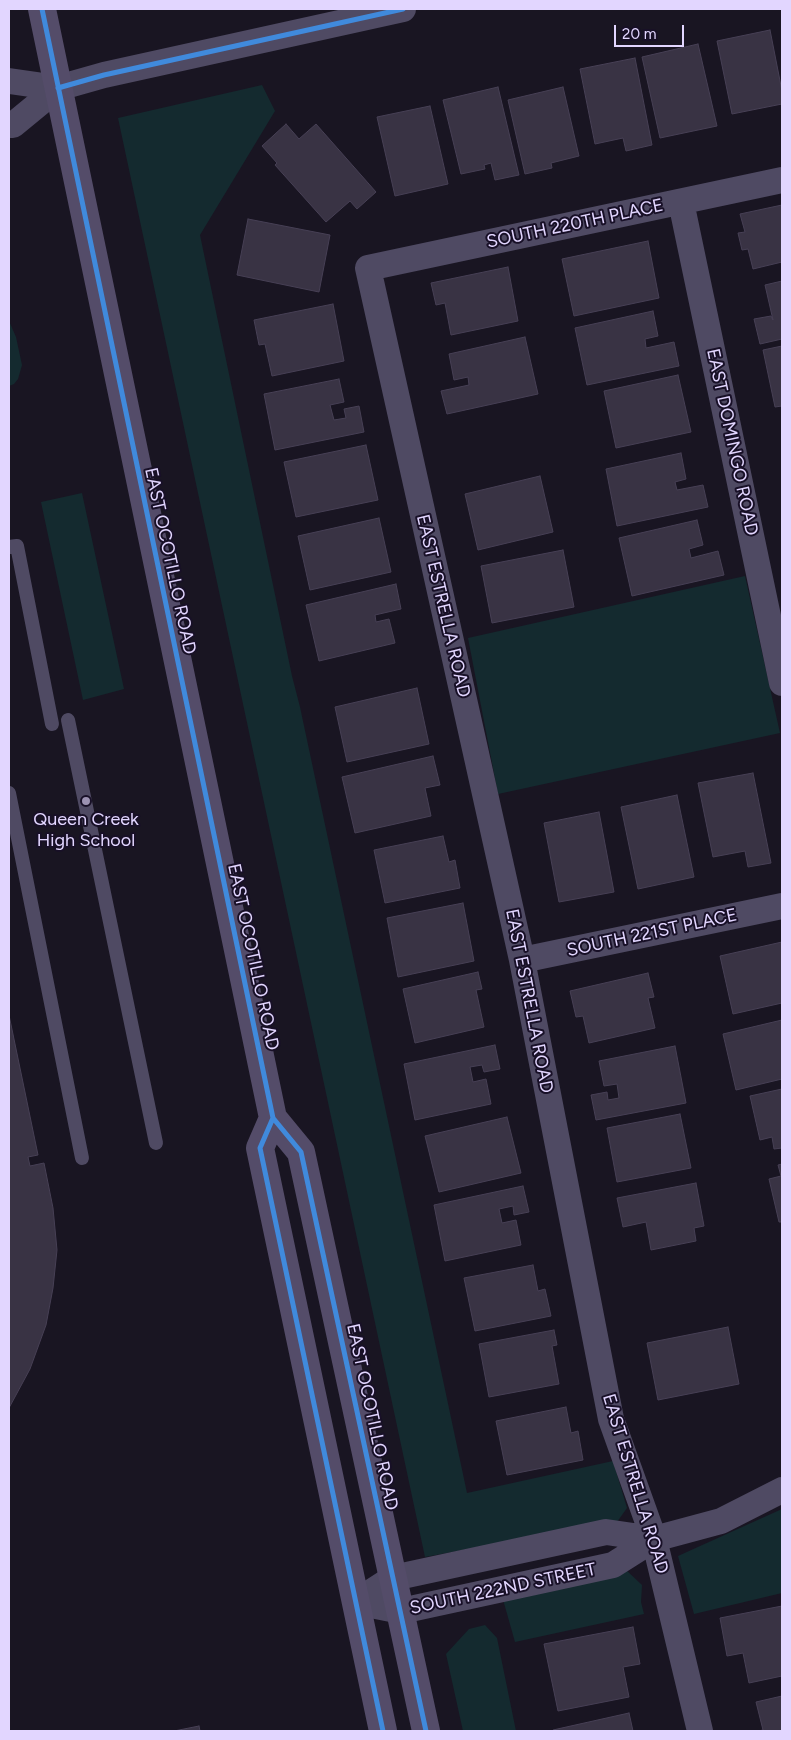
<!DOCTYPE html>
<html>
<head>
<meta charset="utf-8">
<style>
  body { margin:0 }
  #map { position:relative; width:791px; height:1740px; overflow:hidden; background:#191522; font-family:Figtree,sans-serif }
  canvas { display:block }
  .frame { position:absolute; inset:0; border:10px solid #e2d6ff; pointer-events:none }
  .scale { position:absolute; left:614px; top:25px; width:70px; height:22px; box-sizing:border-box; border:2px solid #e2d6ff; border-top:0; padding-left:6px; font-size:15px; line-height:18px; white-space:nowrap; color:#e2d6ff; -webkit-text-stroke:4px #181027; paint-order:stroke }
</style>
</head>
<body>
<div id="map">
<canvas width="791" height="1740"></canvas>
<div class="frame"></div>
<div class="scale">20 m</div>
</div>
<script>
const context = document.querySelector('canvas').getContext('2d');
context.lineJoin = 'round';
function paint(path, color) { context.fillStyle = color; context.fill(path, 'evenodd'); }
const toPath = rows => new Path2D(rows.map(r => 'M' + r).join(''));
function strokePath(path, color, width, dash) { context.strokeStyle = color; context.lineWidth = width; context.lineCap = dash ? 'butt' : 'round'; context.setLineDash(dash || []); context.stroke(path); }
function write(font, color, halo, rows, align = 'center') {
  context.font = font + ' Figtree,sans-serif'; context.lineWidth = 4; context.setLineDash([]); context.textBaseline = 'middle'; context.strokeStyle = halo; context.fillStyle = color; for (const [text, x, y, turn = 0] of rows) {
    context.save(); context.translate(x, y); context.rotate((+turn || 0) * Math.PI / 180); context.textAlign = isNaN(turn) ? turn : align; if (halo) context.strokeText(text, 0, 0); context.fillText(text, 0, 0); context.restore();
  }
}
const green = toPath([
  [262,85,275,111,200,235,292,676,300,707,467,1493,613,1461,627,1508,617,1522,425,1557,118,118],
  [9,321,16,337,22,365,18,379,14,384,9,386],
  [82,493,124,689,83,700,41,502],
  [745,576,780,733,498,794,468,638],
  [782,1509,782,1593,694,1614,678,1556],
  [625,1569,642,1585,641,1602,644,1614,515,1642,502,1596],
  [485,1625,497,1638,516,1731,463,1731,446,1654,469,1629]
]);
const building = toPath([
  [770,30,782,91,782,104,732,114,717,41,770,30],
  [698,44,717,126,660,138,642,57,698,44],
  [635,58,652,145,626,151,623,138,595,144,580,69,635,58],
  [498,87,519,175,495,180,491,163,484,165,485,169,461,174,443,100,498,87],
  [563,87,579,156,551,163,552,168,525,174,508,100,563,87],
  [430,106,448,184,395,196,377,117,430,106],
  [286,124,299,139,316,124,376,192,357,209,350,201,326,222,275,165,277,163,262,146,286,124],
  [782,205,782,262,753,269,748,249,742,250,738,233,745,232,740,214,782,205],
  [248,219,330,235,319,292,237,275,248,219],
  [648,241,659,298,574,316,562,259,648,241],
  [508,267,518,321,451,335,445,303,436,305,431,283,508,267],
  [782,281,782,339,760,344,754,319,771,316,773,320,765,285,782,281],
  [333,304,344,361,272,376,265,344,259,345,254,320,333,304],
  [653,311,658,336,645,339,646,348,674,342,679,366,587,385,575,328,653,311],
  [525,337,538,394,447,414,441,391,469,385,468,377,454,380,449,354,525,337],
  [782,346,782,406,775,407,763,350,782,346],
  [678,375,691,432,616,448,604,391,678,375],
  [339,379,344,402,330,405,334,420,346,418,344,409,359,406,364,432,275,450,264,394,339,379],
  [366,445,378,500,296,517,284,462,366,445],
  [681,453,686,479,675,482,677,490,703,485,708,507,617,526,606,469,681,453],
  [540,476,553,532,478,550,465,494,540,476],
  [379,518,391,572,310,590,298,536,379,518],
  [697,520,703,545,689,549,691,558,718,551,724,575,632,596,619,538,697,520],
  [563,550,574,607,492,623,481,566,563,550],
  [396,584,401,609,375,615,376,622,389,619,395,643,319,661,306,605,396,584],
  [417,688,429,744,347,762,335,707,417,688],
  [433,756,440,785,425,788,431,816,355,833,342,777,433,756],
  [753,773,771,863,748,867,745,851,713,857,698,783,753,773],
  [677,795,694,877,638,889,621,807,677,795],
  [599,812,614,892,559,902,544,823,599,812],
  [443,836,449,862,455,860,460,888,385,903,374,850,443,836],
  [463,903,474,961,398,977,387,918,463,903],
  [782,942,782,1003,733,1014,720,956,782,942],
  [478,972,482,989,476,990,484,1027,415,1043,403,989,478,972],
  [648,973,654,997,648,998,655,1028,589,1043,583,1016,576,1017,570,991,648,973],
  [9,1015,38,1155,28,1157,30,1166,44,1163,53,1208,57,1250,53,1288,46,1325,30,1369,9,1408,9,1015],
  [782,1020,782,1079,736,1090,723,1034,782,1020],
  [495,1045,500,1069,484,1072,482,1065,470,1067,473,1082,486,1079,491,1104,415,1120,404,1064,495,1045],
  [675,1046,686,1103,596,1120,591,1095,607,1092,608,1100,619,1098,617,1084,604,1086,599,1061,675,1046],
  [782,1089,782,1148,774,1149,772,1137,760,1140,750,1096,782,1089],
  [680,1114,691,1168,617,1182,607,1128,680,1114],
  [507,1117,521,1173,439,1192,425,1136,507,1117],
  [782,1164,782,1222,779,1222,769,1179,781,1176,778,1165,782,1164],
  [696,1183,704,1226,694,1228,696,1241,651,1250,646,1222,623,1227,617,1198,696,1183],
  [523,1186,529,1212,514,1215,513,1206,499,1209,502,1223,516,1220,521,1245,445,1261,434,1205,523,1186],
  [533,1265,538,1291,545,1289,551,1316,475,1331,464,1278,533,1265],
  [728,1327,739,1384,658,1400,647,1343,728,1327],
  [554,1330,557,1345,552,1346,559,1384,489,1397,479,1344,554,1330],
  [566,1407,571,1433,578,1431,583,1460,507,1475,496,1421,566,1407],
  [782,1606,782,1676,749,1683,743,1653,727,1656,720,1618,782,1606],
  [633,1627,640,1664,623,1667,629,1697,558,1711,544,1644,633,1627],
  [782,1696,782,1731,758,1731,763,1730,756,1702,782,1696],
  [629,1713,633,1731,553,1731,553,1730,629,1713],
  [199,1726,200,1731,174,1731,199,1726]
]);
const lane = toPath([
  [9,547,17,546,52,724],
  [68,720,156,1143],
  [9,793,82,1158]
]);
const street = toPath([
  [9,81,58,88,104,75,403,9],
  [9,125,13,125,58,88],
  [681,202,782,683],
  [522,960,782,906],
  [356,1602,401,1611,613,1565,654,1539,721,1521,782,1490],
  [356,1602,393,1578,606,1532,654,1539],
  [700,1731,654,1539,611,1419,522,960,368,268,782,180]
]);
const secondary = toPath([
  [42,9,273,1118,301,1152,426,1731],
  [273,1118,260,1148,383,1731]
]);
const cycleway = toPath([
  [42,9,273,1118,301,1152,426,1731],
  [58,88,104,75,403,9],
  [273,1118,260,1148,383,1731]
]);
const markers = [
  [86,801,5,"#9c92b2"]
];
const streetNames = [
  ["SOUTH 220TH PLACE",575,224,-12],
  ["EAST DOMINGO ROAD",732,442,78],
  ["EAST OCOTILLO ROAD",170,561,78],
  ["EAST ESTRELLA ROAD",443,606,77],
  ["SOUTH 221ST PLACE",652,933,-12],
  ["EAST OCOTILLO ROAD",253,957,78],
  ["EAST ESTRELLA ROAD",529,1001,79],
  ["EAST OCOTILLO ROAD",372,1417,78],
  ["EAST ESTRELLA ROAD",635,1484,73],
  ["SOUTH 222ND STREET",503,1589,-12]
];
const poiNames = [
  ["Queen Creek",86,820],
  ["High School",86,841]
];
paint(green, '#142a2f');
paint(building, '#393344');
strokePath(building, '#474055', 1);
strokePath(lane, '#4f4a63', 14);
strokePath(street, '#4f4a63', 26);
strokePath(secondary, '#544c69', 28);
strokePath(cycleway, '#408adc', 5);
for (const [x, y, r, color] of markers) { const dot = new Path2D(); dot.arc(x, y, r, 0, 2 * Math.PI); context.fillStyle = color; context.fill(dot); strokePath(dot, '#181027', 2); }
write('18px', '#e2d6ff', '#181027', streetNames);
write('18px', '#e2d6ff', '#181027', poiNames);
</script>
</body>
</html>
